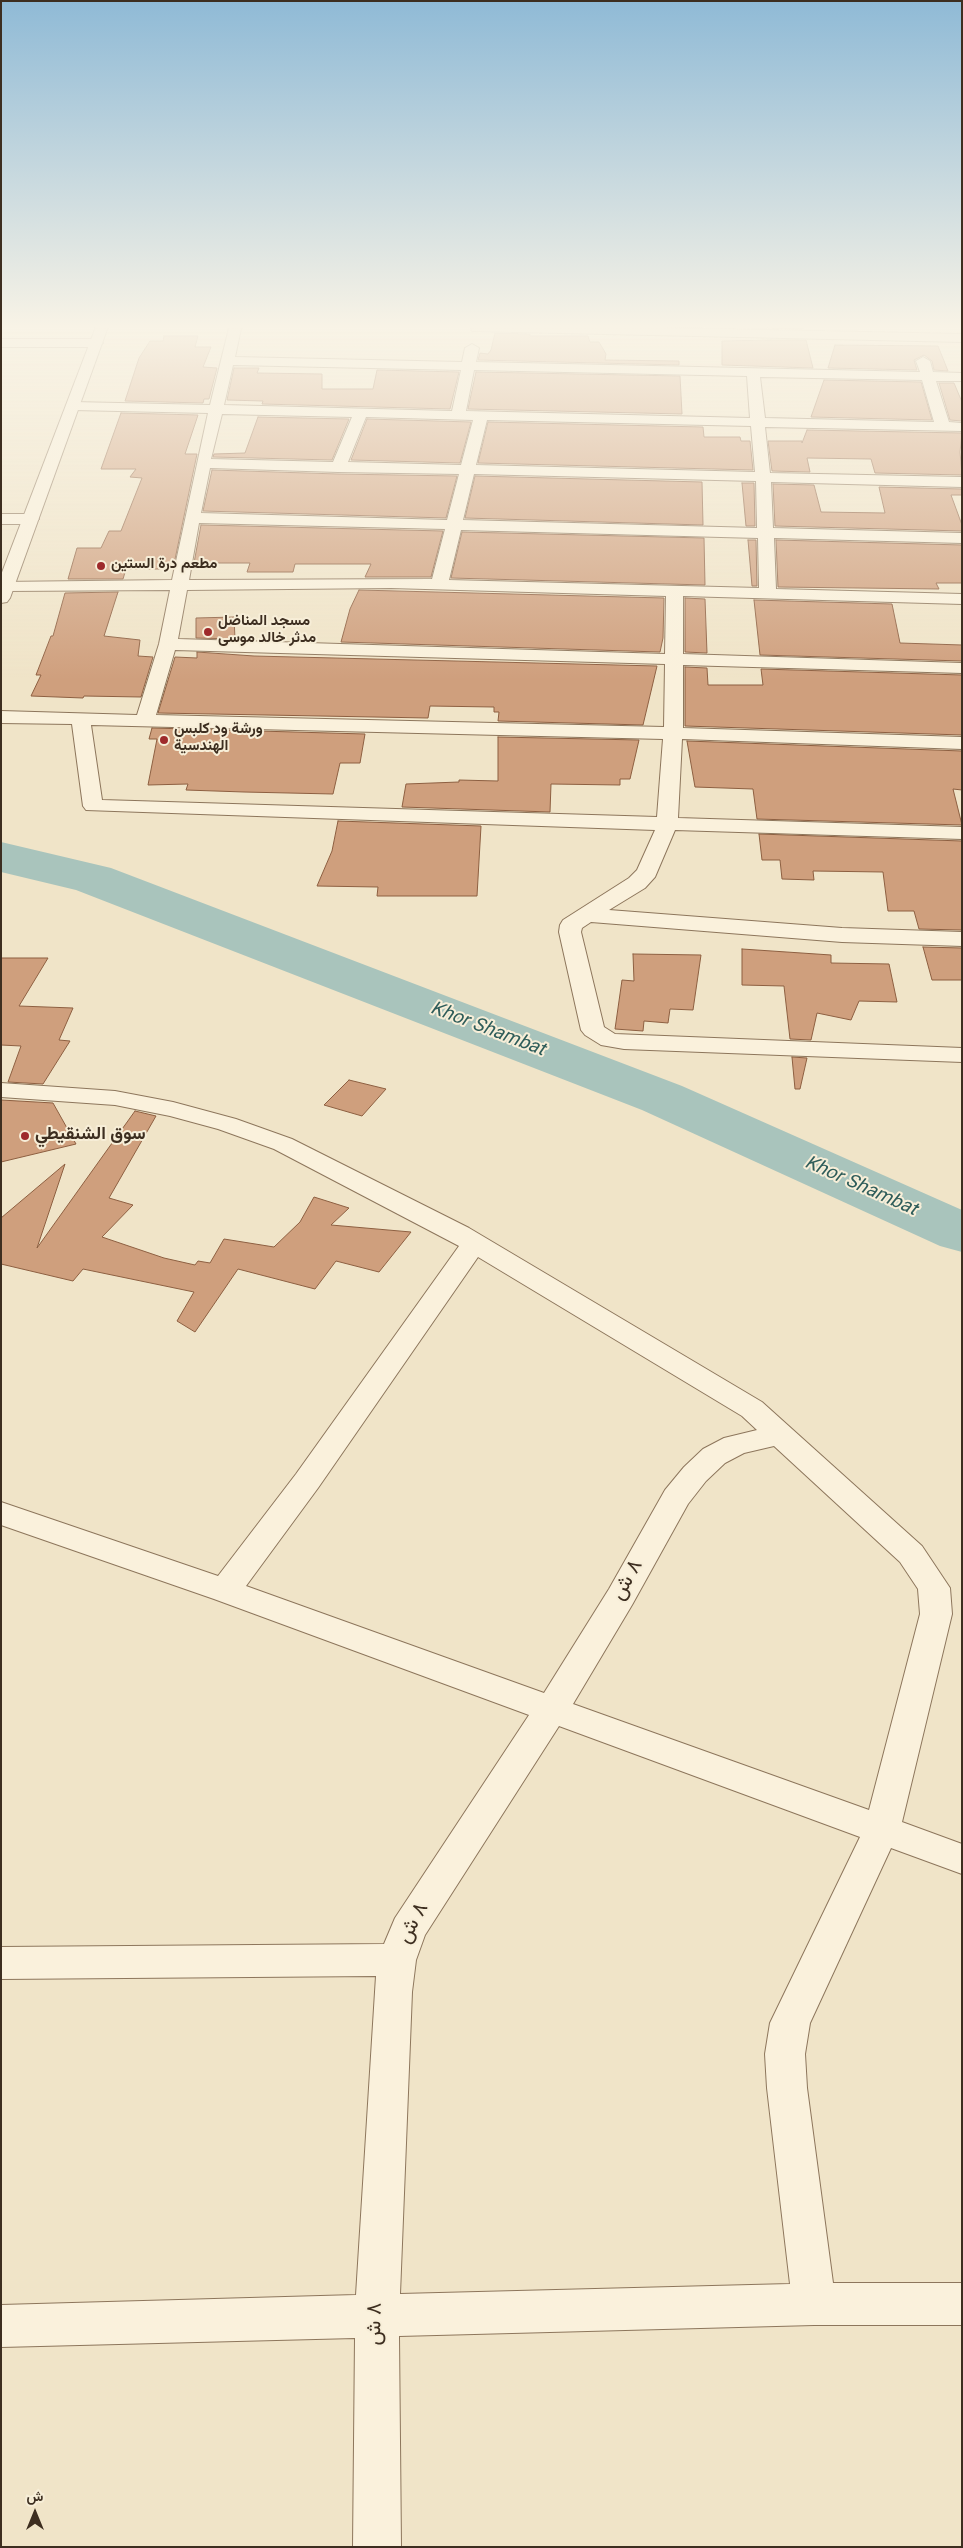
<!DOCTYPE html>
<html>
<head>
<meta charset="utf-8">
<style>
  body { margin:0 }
  #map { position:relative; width:963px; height:2548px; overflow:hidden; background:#f0e4c8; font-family:Georgia,Vazirmatn,serif }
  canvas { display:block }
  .frame { position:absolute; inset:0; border:2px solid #3d2e20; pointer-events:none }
  .north { position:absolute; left:10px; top:2488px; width:50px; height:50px; -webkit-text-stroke:4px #f7eed8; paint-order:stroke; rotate:0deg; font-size:14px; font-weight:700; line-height:20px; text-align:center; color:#3d2e20 }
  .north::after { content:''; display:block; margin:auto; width:18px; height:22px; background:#3d2e20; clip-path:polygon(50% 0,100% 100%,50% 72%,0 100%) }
</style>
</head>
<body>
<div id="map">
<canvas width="963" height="2548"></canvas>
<div class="frame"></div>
<div class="north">ش</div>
</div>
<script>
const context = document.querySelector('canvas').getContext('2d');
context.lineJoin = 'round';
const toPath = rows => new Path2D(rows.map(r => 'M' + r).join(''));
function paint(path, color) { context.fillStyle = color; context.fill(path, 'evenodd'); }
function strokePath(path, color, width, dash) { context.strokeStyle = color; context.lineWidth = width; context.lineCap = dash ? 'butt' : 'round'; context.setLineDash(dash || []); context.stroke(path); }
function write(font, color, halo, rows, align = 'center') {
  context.font = font + ' Georgia,Vazirmatn,serif'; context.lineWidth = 4; context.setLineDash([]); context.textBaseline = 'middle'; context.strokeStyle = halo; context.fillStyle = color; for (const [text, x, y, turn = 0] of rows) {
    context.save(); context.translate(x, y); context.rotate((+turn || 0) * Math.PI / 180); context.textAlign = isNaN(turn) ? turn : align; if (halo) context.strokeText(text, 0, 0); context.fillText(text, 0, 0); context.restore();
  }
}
const river = toPath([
  [1,842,111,868,682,1086,962,1210,962,1252,940,1246,642,1110,76,890,1,872,1,842]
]);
const building = toPath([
  [767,324,802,324,803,329,768,328,767,324],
  [495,333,530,334,530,336,588,336,590,342,599,342,606,354,605,360,679,361,679,365,478,360,480,353,488,354,491,350,495,333],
  [164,336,198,336,195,347,211,347,203,367,217,368,209,399,204,399,203,403,125,401,139,358,150,341,163,341,164,336],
  [771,340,806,340,813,368,722,365,722,341,771,340],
  [835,345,938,346,948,371,934,370,932,361,924,355,914,360,917,370,828,368,835,345],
  [234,368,259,368,257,373,322,374,322,389,373,389,377,370,459,372,450,409,262,404,263,401,227,400,234,368],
  [476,372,680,376,682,414,468,409,476,372],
  [824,380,921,382,932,420,811,417,824,380],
  [939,383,954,383,962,402,962,421,950,420,939,383],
  [121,413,198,415,185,454,197,454,174,564,162,564,161,569,126,569,123,579,68,579,77,548,101,548,109,531,121,531,142,478,130,477,136,469,101,469,121,413],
  [258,417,349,419,332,460,213,457,214,454,245,453,258,417],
  [367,419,471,422,460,463,351,460,367,419],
  [488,422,703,427,704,437,740,437,741,441,750,441,753,470,478,463,488,422],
  [807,430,962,433,960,452,962,475,875,473,871,459,807,458,810,472,772,471,768,441,802,441,802,443,807,430],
  [212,470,338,474,457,476,446,518,203,511,212,470],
  [475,476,702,482,703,525,465,518,475,476],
  [742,483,754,483,755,526,746,526,742,483],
  [773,484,814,485,821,512,885,513,879,487,962,489,962,495,951,495,962,525,962,531,775,526,773,484],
  [201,525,443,531,431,577,365,577,371,564,295,564,293,572,247,572,250,563,194,563,201,525],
  [462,532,704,538,705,585,451,578,462,532],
  [748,540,756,540,757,586,752,586,748,540],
  [776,540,962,545,962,583,936,583,939,589,778,587,776,540],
  [359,590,664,598,663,638,660,652,341,642,350,609,359,590],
  [118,592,104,636,140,640,138,656,153,657,141,697,84,696,83,698,31,696,41,675,36,675,51,636,53,636,65,593,118,592],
  [685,598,705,599,707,653,685,652,685,598],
  [754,600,892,604,900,643,962,645,962,661,760,655,754,600],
  [234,617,235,639,196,638,196,618,234,617],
  [197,652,254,656,657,666,643,725,498,721,499,712,494,712,494,707,430,706,428,718,158,713,175,657,197,658,197,652],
  [685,667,707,668,708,685,763,685,761,669,962,675,962,735,685,726,685,667],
  [152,728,365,734,360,763,340,763,333,794,244,792,186,790,188,784,148,785,157,739,149,739,152,728],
  [498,737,639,740,630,779,620,779,620,785,551,784,550,812,402,807,406,784,459,782,459,780,498,781,498,737],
  [687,741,962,751,962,790,953,789,962,825,757,819,753,789,695,787,687,741],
  [338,821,481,826,477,896,377,896,378,887,317,886,332,851,338,821],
  [759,834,962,841,962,930,919,929,914,911,888,911,883,872,813,871,814,880,782,879,780,860,762,860,759,834],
  [923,947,962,948,962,980,932,980,923,947],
  [742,949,831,955,831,963,889,964,897,1002,859,1001,851,1020,817,1013,811,1040,790,1039,784,986,742,985,742,949],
  [633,954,701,955,693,1010,670,1009,668,1023,644,1021,643,1031,615,1029,622,980,634,981,633,954],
  [1,958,48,958,19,1006,73,1008,59,1040,70,1041,43,1084,8,1082,21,1046,1,1045,1,958],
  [792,1057,807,1058,800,1089,795,1089,792,1057],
  [349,1080,386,1089,362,1116,324,1105,349,1080],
  [1,1100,53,1103,76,1144,1,1162,1,1100],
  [135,1111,156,1116,109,1198,133,1205,102,1237,164,1258,195,1265,198,1261,210,1263,224,1239,274,1247,300,1222,314,1197,349,1208,331,1225,411,1232,379,1272,336,1261,315,1289,238,1269,195,1332,177,1321,194,1292,83,1269,73,1281,1,1264,1,1218,65,1164,37,1248,135,1111]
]);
const minor = toPath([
  [230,324,242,324,235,357,462,362,465,348,472,344,479,348,476,362,920,372,916,361,923,357,930,361,933,372,962,373,962,381,936,381,949,422,962,423,962,431,765,427,770,473,962,477,962,487,771,482,773,528,962,533,962,543,774,538,776,589,962,594,962,604,683,596,683,654,962,663,962,673,683,665,683,728,962,737,962,749,682,739,678,818,962,827,962,839,675,830,655,877,645,888,609,910,842,928,962,932,962,946,842,942,591,922,582,928,581,932,604,1027,615,1034,962,1048,962,1062,624,1049,601,1045,585,1035,581,1030,559,932,560,925,563,920,629,878,637,870,655,830,86,810,83,806,72,724,1,723,1,711,137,715,159,644,170,590,6,591,1,590,1,582,172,580,208,413,73,410,66,406,73,402,210,405,230,324],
  [233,365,461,370,452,411,224,405,233,365],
  [474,370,747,376,750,418,466,411,474,370],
  [760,377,922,380,934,422,765,418,760,377],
  [222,414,352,417,333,462,211,459,222,414],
  [366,417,473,420,461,465,348,462,366,417],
  [487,420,751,426,755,472,476,465,487,420],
  [210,468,338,472,459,474,447,520,201,513,210,468],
  [474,474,756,481,757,528,463,520,474,474],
  [199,523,445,529,432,579,189,580,199,523],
  [461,530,758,538,759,588,449,580,461,530],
  [391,588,666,596,665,654,178,639,187,590,391,588],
  [175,650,665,664,664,727,156,715,175,650],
  [91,725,663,739,657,817,102,800,91,725],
  [477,324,962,334,962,342,472,331,471,328,472,325,477,324],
  [1,339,96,339,103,343,96,347,1,347,1,339],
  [1,514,31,514,39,519,31,524,1,524,1,514],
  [1,1083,115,1091,173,1102,236,1119,292,1139,469,1228,762,1402,922,1546,950,1588,952,1614,902,1822,962,1844,962,1874,891,1848,810,2023,805,2054,807,2088,833,2283,962,2283,962,2325,814,2325,399,2336,401,2547,353,2547,355,2338,1,2347,1,2305,356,2295,376,1976,1,1979,1,1947,384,1944,395,1918,529,1715,214,1599,1,1525,1,1502,218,1576,296,1474,459,1246,274,1149,218,1129,170,1116,115,1105,1,1097,1,1083],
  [478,1257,742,1416,757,1430,724,1438,703,1449,684,1467,665,1490,609,1589,544,1693,246,1586,318,1488,478,1257],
  [774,1446,900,1562,918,1589,920,1614,869,1810,573,1704,632,1605,688,1504,706,1481,725,1463,744,1453,774,1446],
  [559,1726,860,1837,770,2023,765,2054,767,2088,790,2284,400,2294,412,1992,416,1960,425,1935,559,1726]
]);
const tertiary = toPath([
  [97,324,109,324,10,598,7,602,1,603,1,575,97,324]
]);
const markers = [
  [101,566,5,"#9e2a2b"],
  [208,632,5,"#9e2a2b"],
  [164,740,5,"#9e2a2b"],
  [25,1136,5,"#9e2a2b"]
];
const farPoinames = [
  ["مطعم درة الستين",111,566],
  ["مسجد المناضل",218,623],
  ["مدثر خالد موسى",218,640],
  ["ورشة ود كلبس",174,731],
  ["الهندسية",174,748]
];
const poiNames = [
  ["سوق الشنقيطي",35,1136]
];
const waterNames = [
  ["Khor Shambat",487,1031,21],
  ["Khor Shambat",860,1188,24]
];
const nearStreetnames = [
  ["٨ ش",629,1581,-60],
  ["٨ ش",415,1924,-62],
  ["٨ ش",377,2324,-89]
];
paint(river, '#a9c4bc');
paint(building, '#cf9f7d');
strokePath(building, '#8d5f41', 1);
strokePath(minor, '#8d765c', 2);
strokePath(tertiary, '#8d765c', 2);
paint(minor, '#faf1dc');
paint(tertiary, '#faf1dc');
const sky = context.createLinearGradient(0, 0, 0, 680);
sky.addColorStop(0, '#8fbad6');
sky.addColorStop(0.48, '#f8f3e6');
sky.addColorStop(1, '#f8f3e600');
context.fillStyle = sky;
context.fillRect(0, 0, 963, 680);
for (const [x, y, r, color] of markers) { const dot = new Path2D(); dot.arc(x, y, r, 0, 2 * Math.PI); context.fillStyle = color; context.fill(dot); strokePath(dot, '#f7eed8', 2); }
write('bold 15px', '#3d2e20', '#f7eed8', farPoinames, 'left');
write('bold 18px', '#3d2e20', '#f7eed8', poiNames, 'left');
write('italic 19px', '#2f5d5a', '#f7eed8', waterNames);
write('21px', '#3d2e20', '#f7eed8', nearStreetnames);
</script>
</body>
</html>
